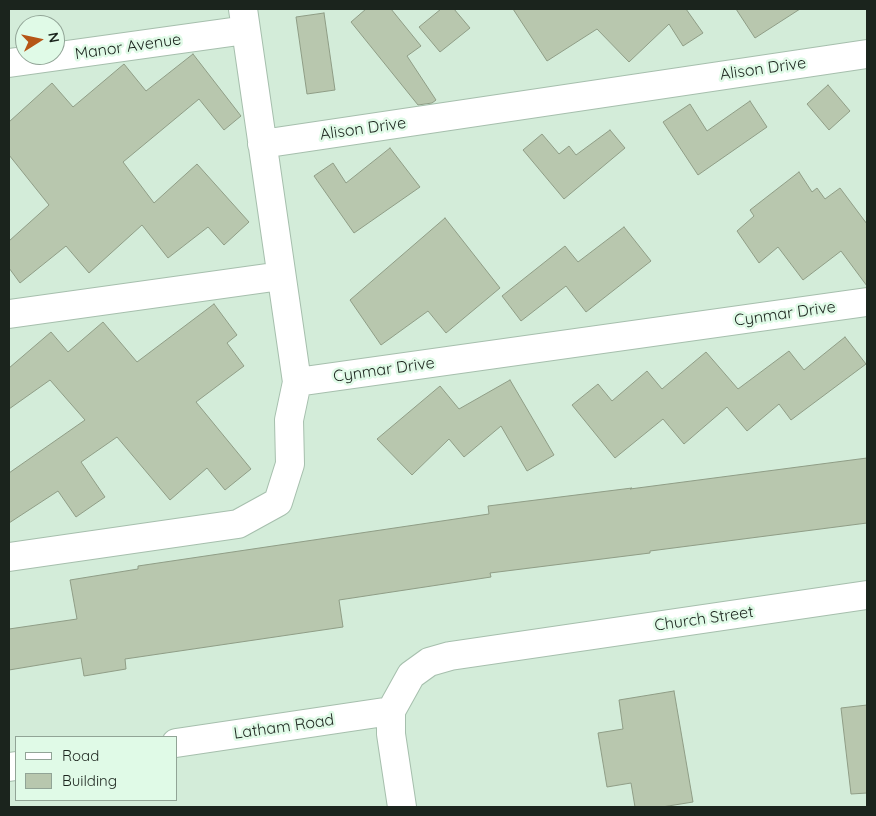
<!DOCTYPE html>
<html>
<head>
<meta charset="utf-8">
<style>
  body { margin:0 }
  #map { position:relative; width:876px; height:816px; overflow:hidden; background:#d3ecd9; font-family:Quicksand,sans-serif }
  canvas { display:block }
  .frame { position:absolute; inset:0; border:10px solid #1b241d; pointer-events:none }
  .legend { position:absolute; left:15px; top:736px; width:162px; height:65px; box-sizing:border-box; background:#e0fae7; border:1px solid #91a496; margin:0; padding:6px 9px; list-style:none; font-size:15px; color:#1b241d }
  .legend li { display:flex; align-items:center; gap:10px; height:25px }
  .legend b { width:25px; border:1px solid #91a496 }
  .north { position:absolute; left:15px; top:15px; width:50px; height:50px; box-sizing:border-box; background:#e0fae7; border:1px solid #91a496; border-radius:50%; rotate:80deg; font-size:14px; font-weight:700; line-height:20px; text-align:center; color:#1b241d }
  .north::after { content:''; display:block; margin:auto; width:18px; height:22px; background:#b65516; clip-path:polygon(50% 0,100% 100%,50% 72%,0 100%) }
</style>
</head>
<body>
<div id="map">
<canvas width="876" height="816"></canvas>
<div class="frame"></div>
<ul class="legend">
<li><b style="height:6px;background:#fff"></b>Road</li>
<li><b style="height:14px;background:#b8c7ae"></b>Building</li>
</ul>
<div class="north">N</div>
</div>
<script>
const context = document.querySelector('canvas').getContext('2d');
context.lineJoin = 'round';
function paint(path, color) { context.fillStyle = color; context.fill(path, 'evenodd'); }
const toPath = rows => new Path2D(rows.map(r => 'M' + r).join(''));
function strokePath(path, color, width, dash) { context.strokeStyle = color; context.lineWidth = width; context.lineCap = dash ? 'butt' : 'round'; context.setLineDash(dash || []); context.stroke(path); }
function write(font, color, halo, rows, align = 'center') {
  context.font = font + ' Quicksand,sans-serif'; context.lineWidth = 5; context.setLineDash([]); context.textBaseline = 'middle'; context.strokeStyle = halo; context.fillStyle = color; for (const [text, x, y, turn = 0] of rows) {
    context.save(); context.translate(x, y); context.rotate((+turn || 0) * Math.PI / 180); context.textAlign = isNaN(turn) ? turn : align; if (halo) context.strokeText(text, 0, 0); context.fillText(text, 0, 0); context.restore();
  }
}
const building = toPath([
  [366,9,391,9,421,46,407,56,436,100,432,103,418,105,351,22,366,9],
  [441,9,454,9,470,28,440,52,419,27,441,9],
  [513,9,686,9,703,33,683,46,669,24,629,62,597,29,547,61,513,9],
  [736,9,800,9,755,38,736,9],
  [324,13,335,90,307,94,296,17,324,13],
  [193,54,241,116,224,130,199,99,123,162,154,203,197,164,249,222,224,245,208,227,168,258,142,225,89,273,66,246,20,283,9,268,9,241,49,205,9,155,9,122,52,83,73,107,124,64,146,91,193,54],
  [828,85,850,111,829,130,807,104,828,85],
  [750,101,767,127,698,175,663,122,690,104,707,131,750,101],
  [610,130,625,148,564,199,523,150,542,134,559,154,569,146,576,155,610,130],
  [390,148,420,187,354,233,314,176,333,163,346,183,390,148],
  [799,172,812,192,817,188,825,199,840,188,867,224,867,286,841,251,803,280,778,247,759,263,737,231,754,216,750,210,799,172],
  [445,218,500,288,446,333,428,311,381,345,350,300,445,218],
  [624,227,651,261,586,312,566,286,521,321,502,296,565,246,578,262,624,227],
  [214,304,237,335,227,343,244,366,196,402,251,469,225,490,207,468,170,500,117,437,81,462,105,497,76,517,58,491,9,523,9,473,85,420,50,380,9,409,9,368,51,332,68,352,103,322,137,362,214,304],
  [845,337,866,364,791,420,779,404,747,431,727,407,684,444,663,419,615,458,572,405,598,384,612,401,647,371,662,389,706,352,738,389,789,351,804,370,845,337],
  [510,380,554,455,527,471,501,426,464,457,449,439,412,475,377,439,440,386,459,409,510,380],
  [867,458,867,523,650,551,650,553,490,573,491,577,339,600,343,627,125,659,126,669,84,676,81,658,9,670,9,629,77,619,70,580,138,569,138,566,489,514,488,506,632,488,630,489,867,458],
  [674,691,693,802,662,807,635,807,631,783,607,787,598,733,623,729,619,700,674,691],
  [867,705,867,793,851,794,841,708,867,705]
]);
const minor = toPath([
  [9,63,246,30],
  [262,144,867,54],
  [9,314,281,276],
  [297,382,867,302],
  [9,557,238,524,278,502,290,464,289,420,297,382,243,9],
  [176,743,391,711],
  [9,767,16,766],
  [402,807,391,734,391,711,411,675,429,662,450,656,867,595]
]);
const streetNames = [
  ["Manor Avenue",128,47,-8],
  ["Alison Drive",763,69,-8],
  ["Alison Drive",363,129,-8],
  ["Cynmar Drive",785,314,-8],
  ["Cynmar Drive",384,370,-8],
  ["Church Street",704,619,-8],
  ["Latham Road",284,727,-8]
];
paint(building, '#b8c7ae');
strokePath(building, '#8f9d86', 1);
strokePath(minor, '#a6bfad', 30);
strokePath(minor, '#fff', 28);
write('16px', '#1b241d', '#e0fae7', streetNames);
</script>
</body>
</html>
